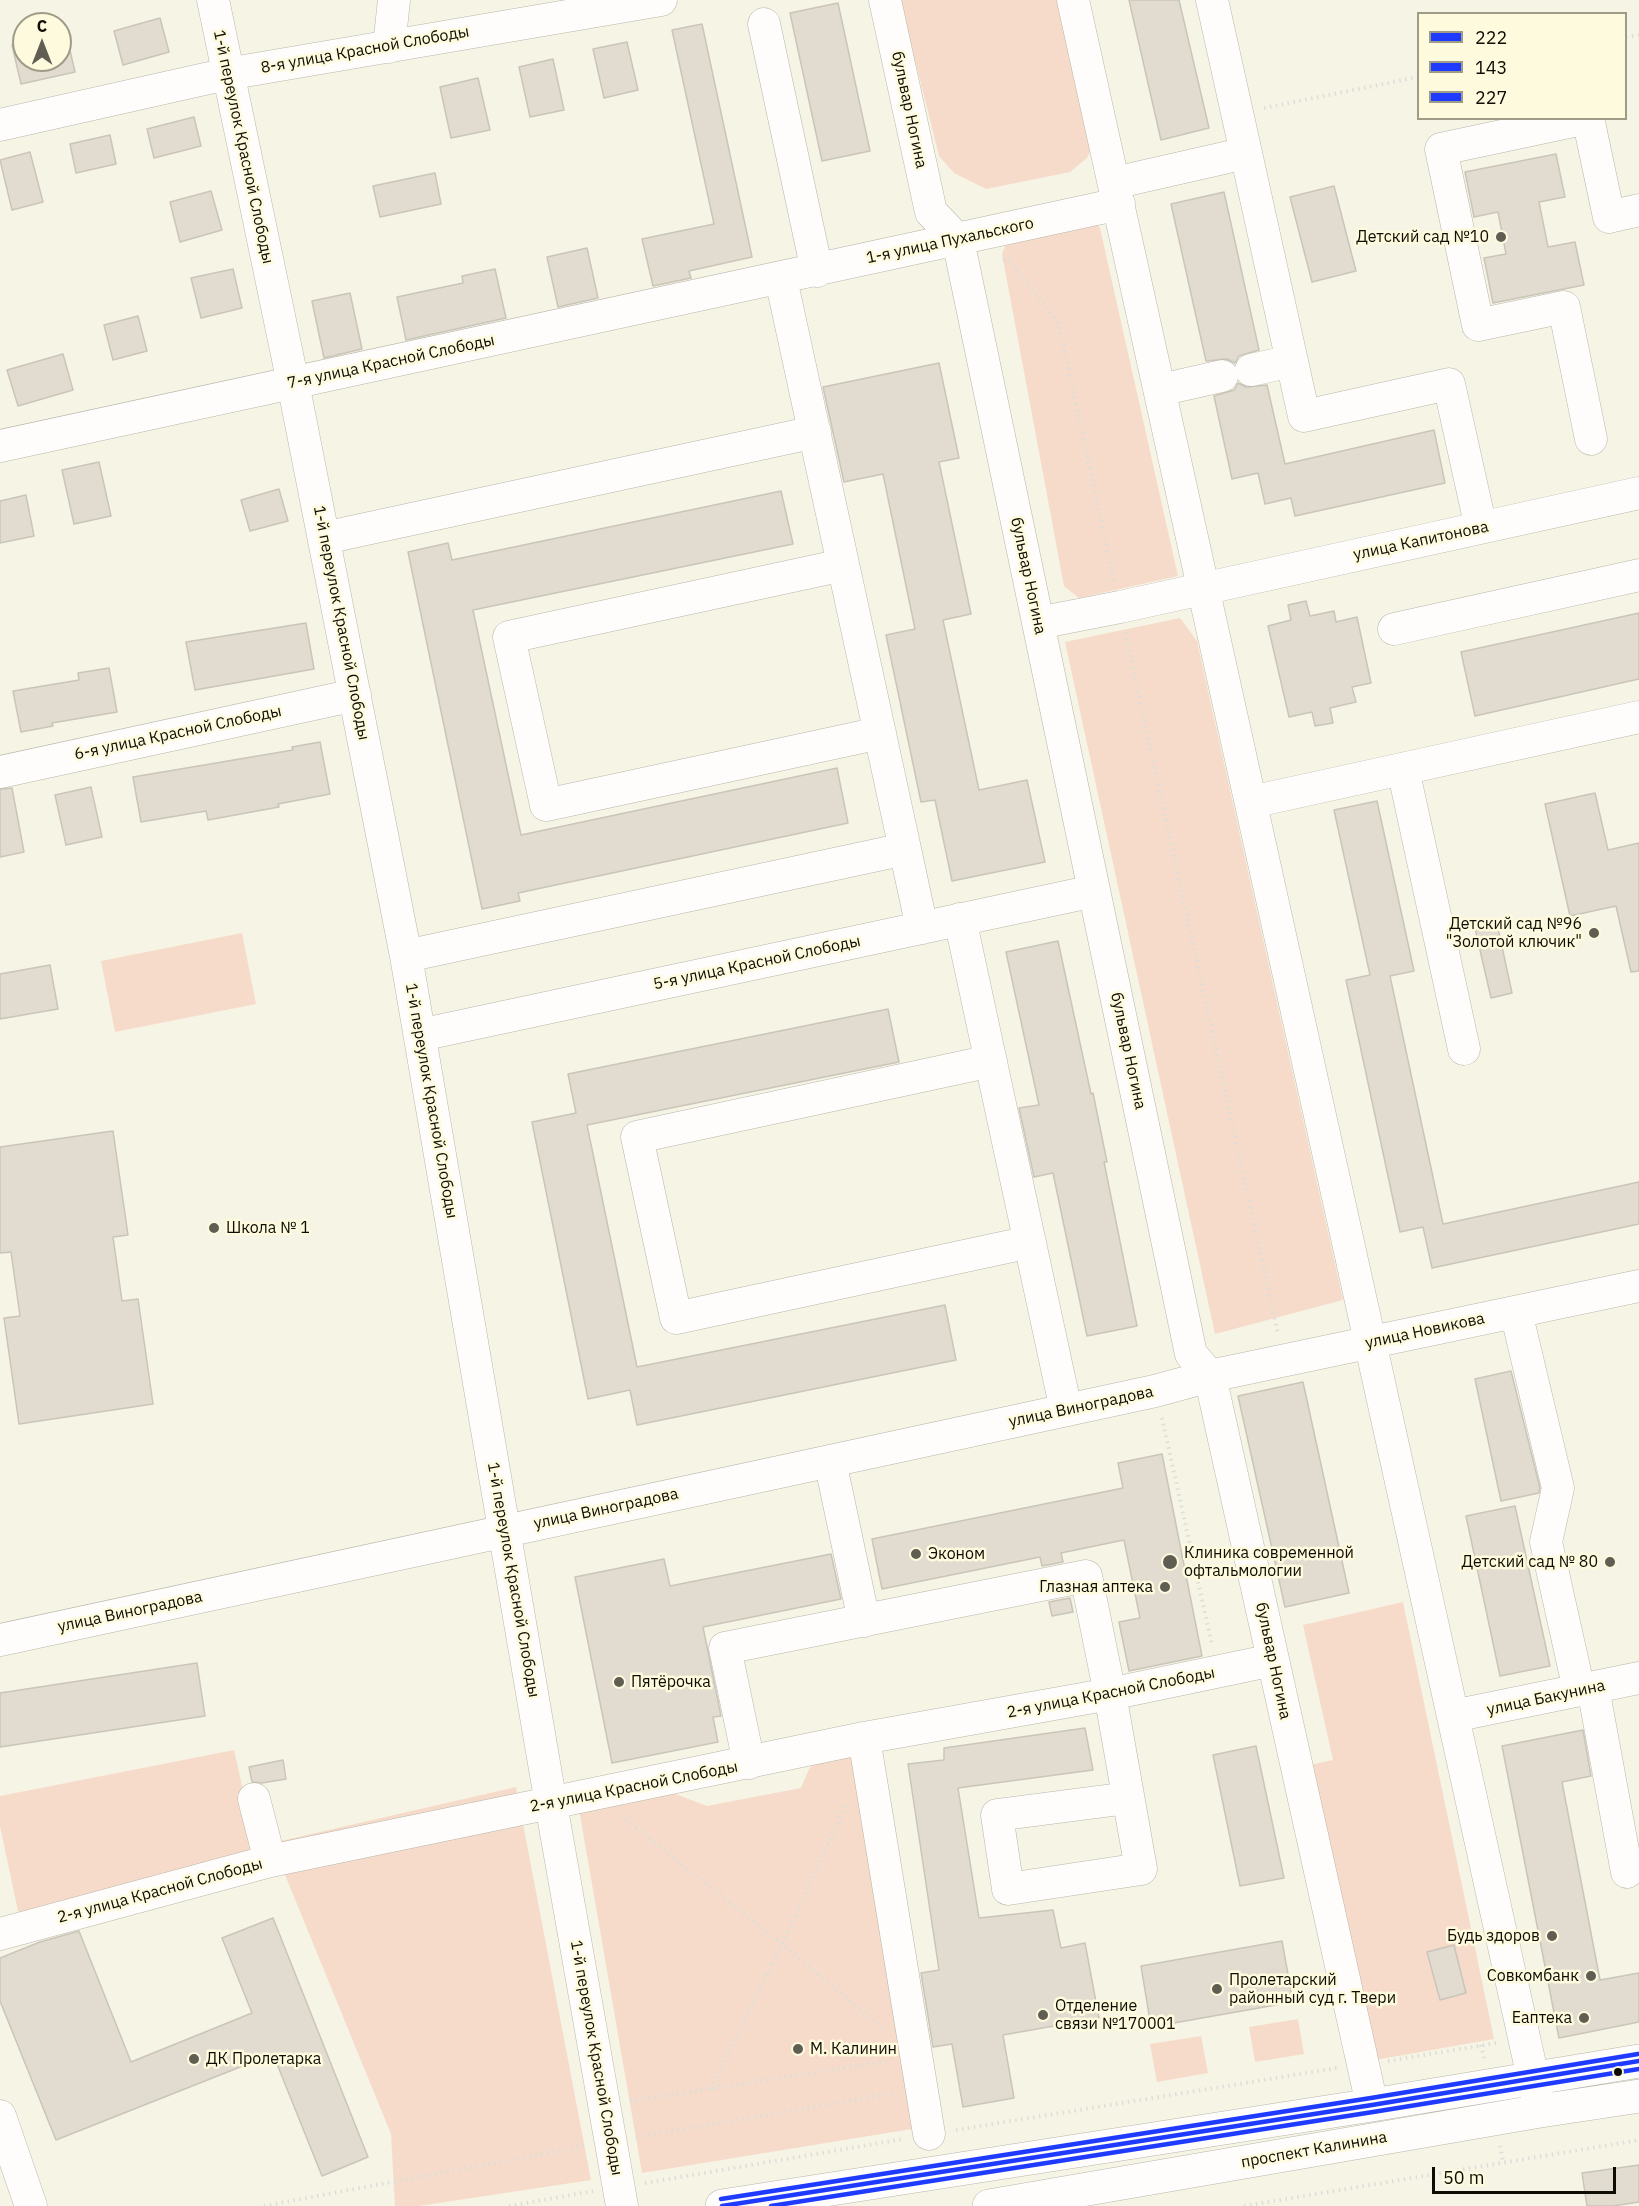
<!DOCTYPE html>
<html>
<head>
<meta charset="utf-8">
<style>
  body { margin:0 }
  #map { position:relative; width:1639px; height:2206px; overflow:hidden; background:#f6f4e5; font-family:"IBM Plex Sans",sans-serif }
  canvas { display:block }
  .legend { position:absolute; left:1417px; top:12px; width:210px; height:108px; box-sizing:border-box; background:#fefadd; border:2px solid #9e9b86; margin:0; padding:8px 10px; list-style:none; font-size:18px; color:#0f0d03 }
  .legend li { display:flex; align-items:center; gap:12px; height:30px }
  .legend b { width:30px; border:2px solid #9e9b86 }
  .north { position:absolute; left:12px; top:12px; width:60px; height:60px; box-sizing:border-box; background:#fefadd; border:2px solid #9e9b86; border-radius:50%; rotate:0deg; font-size:16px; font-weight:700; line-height:24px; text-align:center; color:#0f0d03 }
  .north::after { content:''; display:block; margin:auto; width:21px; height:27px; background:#605e52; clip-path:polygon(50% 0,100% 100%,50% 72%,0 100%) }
  .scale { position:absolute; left:1432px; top:2167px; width:184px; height:27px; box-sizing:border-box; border:3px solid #0f0d03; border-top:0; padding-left:8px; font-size:18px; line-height:21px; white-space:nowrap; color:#0f0d03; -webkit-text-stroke:4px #fefadd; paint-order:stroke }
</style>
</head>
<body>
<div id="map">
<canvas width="1639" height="2206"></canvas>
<ul class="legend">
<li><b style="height:8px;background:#1f3bff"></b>222</li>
<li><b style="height:8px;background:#1f3bff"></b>143</li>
<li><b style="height:8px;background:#1f3bff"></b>227</li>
</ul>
<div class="north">С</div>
<div class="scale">50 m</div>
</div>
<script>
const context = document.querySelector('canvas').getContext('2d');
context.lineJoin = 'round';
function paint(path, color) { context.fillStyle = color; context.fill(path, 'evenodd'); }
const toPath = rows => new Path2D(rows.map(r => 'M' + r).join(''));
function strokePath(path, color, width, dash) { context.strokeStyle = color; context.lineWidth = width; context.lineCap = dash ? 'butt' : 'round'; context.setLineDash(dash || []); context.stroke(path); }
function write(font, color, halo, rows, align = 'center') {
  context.font = font + ' "IBM Plex Sans",sans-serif'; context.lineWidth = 5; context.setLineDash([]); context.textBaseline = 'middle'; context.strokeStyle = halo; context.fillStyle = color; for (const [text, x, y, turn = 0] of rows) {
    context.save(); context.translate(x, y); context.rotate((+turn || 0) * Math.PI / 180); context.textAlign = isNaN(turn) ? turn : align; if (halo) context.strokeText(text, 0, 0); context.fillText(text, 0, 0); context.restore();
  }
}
const green = toPath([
  [900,0,1066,0,1093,145,1087,158,1070,172,986,189,954,173,939,156],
  [1089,213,1100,228,1178,576,1079,598,1064,586,1002,254,1013,226],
  [1180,618,1197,641,1343,1300,1215,1334,1065,642],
  [242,933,256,1004,115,1032,101,961],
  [1403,1602,1494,2039,1375,2060,1310,1765,1333,1760,1303,1625],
  [234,1750,258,1857,19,1916,0,1826,0,1796],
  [858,1755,924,2127,642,2173,579,1809,670,1792,707,1806,801,1788,809,1769,821,1756],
  [516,1787,591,2180,419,2206,395,2206,391,2134,272,1843],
  [1298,2019,1304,2054,1255,2062,1249,2027],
  [1201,2036,1208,2073,1157,2082,1150,2044]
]);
const building = toPath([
  [1129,0,1179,0,1209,128,1161,140,1129,0],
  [838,3,870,151,822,161,790,13,838,3],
  [160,18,169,52,123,65,114,31,160,18],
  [702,24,752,257,689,271,691,278,653,286,642,239,714,224,672,30,702,24],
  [66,33,75,72,21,84,12,45,24,42,24,60,60,60,60,34,66,33],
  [627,42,638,90,604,98,593,49,627,42],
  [553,59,564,110,530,117,519,67,553,59],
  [478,78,490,130,451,138,440,87,478,78],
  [194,117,201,146,154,158,147,129,194,117],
  [110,135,116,164,76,173,70,144,110,135],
  [30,152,43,202,12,210,0,160,30,152],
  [1556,154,1565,197,1539,202,1548,247,1575,242,1584,285,1493,303,1484,258,1506,254,1498,212,1474,217,1465,172,1556,154],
  [435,173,441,204,380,217,373,186,435,173],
  [1334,186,1356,271,1312,282,1290,197,1334,186],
  [211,191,222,230,180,242,170,202,211,191],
  [1224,192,1259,350,1239,356,1235,363,1227,359,1206,361,1171,204,1224,192],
  [587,248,598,298,558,307,547,257,587,248],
  [233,269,242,308,201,318,191,278,233,269],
  [495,269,506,318,406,340,397,297,463,283,462,276,495,269],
  [350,293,362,349,324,358,312,301,350,293],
  [138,316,147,351,113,360,104,325,138,316],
  [63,354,73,390,18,406,7,370,63,354],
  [939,363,959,458,939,462,971,614,943,620,979,790,1027,780,1045,862,952,881,935,800,921,802,886,635,915,629,883,474,844,482,823,387,939,363],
  [1238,383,1246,387,1267,385,1285,464,1434,430,1445,483,1295,516,1291,498,1265,504,1258,473,1232,479,1214,396,1234,390,1238,383],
  [99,462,111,516,74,524,62,470,99,462],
  [279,489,288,521,250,531,241,500,279,489],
  [781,491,793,544,473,610,521,835,837,768,848,823,518,893,520,901,482,909,408,552,448,543,452,560,781,491],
  [26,495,34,536,0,543,0,501,26,495],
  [1306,601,1310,616,1334,611,1336,622,1357,617,1371,683,1352,687,1356,702,1330,708,1333,723,1315,726,1312,712,1289,717,1268,626,1291,620,1288,605,1306,601],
  [1639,613,1639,679,1475,716,1461,652,1639,613],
  [306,623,314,669,195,690,186,642,306,623],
  [109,668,117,712,52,723,53,726,21,732,13,691,79,680,78,673,109,668],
  [320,742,330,794,278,804,279,807,208,820,206,811,141,822,133,777,293,750,292,747,320,742],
  [91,787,102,837,66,845,55,795,91,787],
  [12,788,24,852,0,857,0,789,12,788],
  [1595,793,1608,850,1639,843,1639,971,1631,972,1616,906,1570,916,1545,804,1595,793],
  [1377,801,1414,971,1390,976,1443,1224,1639,1182,1639,1224,1432,1268,1423,1227,1400,1232,1346,980,1370,975,1334,810,1377,801],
  [1496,919,1512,993,1491,998,1474,924,1496,919],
  [1058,941,1091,1094,1093,1093,1107,1162,1104,1162,1137,1326,1087,1336,1053,1173,1034,1177,1019,1108,1039,1105,1006,952,1058,941],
  [50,965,58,1009,0,1019,0,974,50,965],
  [888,1009,899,1062,587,1125,637,1367,945,1305,956,1360,637,1425,630,1390,588,1399,532,1122,576,1113,568,1074,888,1009],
  [113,1131,128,1235,113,1237,122,1301,138,1299,153,1404,19,1424,4,1318,20,1316,11,1252,0,1253,0,1147,113,1131],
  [1511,1371,1540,1488,1539,1493,1501,1501,1475,1379,1511,1371],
  [1303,1382,1349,1593,1285,1607,1238,1396,1303,1382],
  [1162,1454,1202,1656,1129,1671,1119,1622,1140,1618,1124,1540,1061,1553,1063,1562,1042,1566,1040,1557,882,1589,872,1539,1123,1488,1118,1463,1162,1454],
  [1515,1506,1550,1666,1500,1676,1466,1516,1515,1506],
  [831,1554,841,1599,703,1627,721,1716,713,1717,718,1742,612,1763,575,1577,664,1559,670,1586,831,1554],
  [1070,1598,1073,1612,1052,1616,1049,1602,1070,1598],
  [197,1663,205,1716,0,1747,0,1693,197,1663],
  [1085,1728,1093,1770,958,1788,979,1918,1053,1910,1061,1948,1085,1943,1099,2018,1003,2035,1014,2098,963,2107,952,2044,933,2047,921,1973,939,1970,908,1764,944,1760,944,1748,1085,1728],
  [1583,1730,1591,1776,1562,1782,1600,1980,1639,1973,1639,2022,1559,2038,1502,1746,1583,1730],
  [1256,1746,1284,1878,1240,1886,1213,1755,1256,1746],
  [283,1760,286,1779,262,1783,252,1782,249,1767,283,1760],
  [273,1918,368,2157,322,2176,273,2054,56,2140,0,2001,0,1958,40,1942,79,1931,131,2062,252,2013,222,1938,273,1918],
  [1282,1941,1293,2002,1151,2027,1141,1966,1282,1941],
  [1454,1945,1466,1993,1440,2000,1427,1952,1454,1945],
  [1639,2165,1639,2202,1613,2206,1587,2206,1582,2173,1639,2165]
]);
const path = toPath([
  [1626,37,1639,35],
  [1264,108,1418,77],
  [1003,259,1011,262,1059,324,1114,581],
  [1125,632,1278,1334],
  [1162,1418,1212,1645],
  [621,1816,782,1944,884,2029],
  [1481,2045,1484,2059],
  [1388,2061,1496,2043],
  [711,2089,782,1944,846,1806],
  [630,2101,889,2061],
  [956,2130,1337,2068],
  [636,2137,895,2093],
  [1500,2146,1503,2162],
  [645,2183,904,2139],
  [264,2206,585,2146],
  [509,2206,594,2191],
  [1244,2206,1639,2140]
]);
const minor = toPath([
  [213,0,293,383,406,956,551,1804,622,2206],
  [885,0,931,212,958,240,1191,1354,1210,1376,1372,2105],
  [1073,0,1539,2105],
  [764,24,817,271],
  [389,47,394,0],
  [1587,118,1441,149,1478,325,1564,307,1591,439],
  [1588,118,1609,217,1639,210],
  [0,125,227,74,661,0],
  [1246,153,1304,416,1449,384,1481,528],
  [1114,183,1246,153,1212,0],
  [1251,370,1292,361],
  [1160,390,1222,376],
  [0,446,1119,204],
  [324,538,815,432],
  [843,565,509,637,546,805,880,733],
  [1038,623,1120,607,1639,493],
  [1394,629,1639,575],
  [1403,769,1464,1049],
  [0,772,355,695],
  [1251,802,1639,717],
  [905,849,922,928],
  [960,919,1066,1410],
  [406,956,905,849,781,279],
  [420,1035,1094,891],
  [991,1061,637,1137,676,1318,1030,1242],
  [1516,1312,1558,1488,1546,1542,1579,1690],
  [830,1461,864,1621],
  [0,1640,1155,1391,1210,1376,1639,1286],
  [1593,1688,1627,1872],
  [1453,1716,1639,1678],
  [864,1738,929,2134],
  [749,1763,725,1648,1086,1576,1110,1694,1141,1869,1008,1889,997,1815,1128,1798],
  [254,1799,270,1861],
  [0,1934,270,1861,864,1738,1110,1694,1273,1660],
  [0,2116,31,2206]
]);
const major = toPath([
  [722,2206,1372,2105,1639,2061],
  [989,2206,1540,2111,1639,2096]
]);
const bus1 = toPath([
  [722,2206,1372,2105,1639,2061]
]);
const bus2 = toPath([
  [771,2206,1373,2112,1639,2069]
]);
const bus3 = toPath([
  [721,2199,1371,2098,1638,2054]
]);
const markers = [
  [1501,237,6,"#605e52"],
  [1594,933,6,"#605e52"],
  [214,1228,6,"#605e52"],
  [916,1554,6,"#605e52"],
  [1170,1562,8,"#605e52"],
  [1610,1562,6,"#605e52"],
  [1165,1587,6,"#605e52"],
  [619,1682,6,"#605e52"],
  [1552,1936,6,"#605e52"],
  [1591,1976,6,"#605e52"],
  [1217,1989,6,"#605e52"],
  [1043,2015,6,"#605e52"],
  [1584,2018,6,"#605e52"],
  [798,2049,6,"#605e52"],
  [194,2059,6,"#605e52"],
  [1618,2072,5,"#0f0d03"]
];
const streetNames = [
  ["8-я улица Красной Слободы",365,50,-10],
  ["бульвар Ногина",909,110,78],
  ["1-й переулок Красной Слободы",243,147,78],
  ["1-я улица Пухальского",950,241,-12],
  ["7-я улица Красной Слободы",391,362,-12],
  ["улица Капитонова",1421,541,-12],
  ["бульвар Ногина",1028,576,78],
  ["1-й переулок Красной Слободы",341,623,79],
  ["6-я улица Красной Слободы",178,733,-12],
  ["5-я улица Красной Слободы",757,963,-12],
  ["бульвар Ногина",1128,1051,78],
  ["1-й переулок Красной Слободы",431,1101,80],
  ["улица Новикова",1425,1331,-12],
  ["улица Виноградова",1081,1407,-12],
  ["улица Виноградова",606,1509,-12],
  ["1-й переулок Красной Слободы",513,1580,80],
  ["улица Виноградова",130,1612,-12],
  ["бульвар Ногина",1273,1661,78],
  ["2-я улица Красной Слободы",1111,1693,-11],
  ["улица Бакунина",1546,1698,-12],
  ["2-я улица Красной Слободы",634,1787,-11],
  ["2-я улица Красной Слободы",160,1891,-15],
  ["1-й переулок Красной Слободы",596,2058,80],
  ["проспект Калинина",1314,2150,-10]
];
const poiNames = [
  ["Детский сад №10",1489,237,"right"],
  ["Детский сад №96",1582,924,"right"],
  ["\"Золотой ключик\"",1582,942,"right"],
  ["Школа № 1",226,1228],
  ["Клиника современной",1184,1553],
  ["офтальмологии",1184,1571],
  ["Эконом",928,1554],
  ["Детский сад № 80",1598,1562,"right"],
  ["Глазная аптека",1153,1587,"right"],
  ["Пятёрочка",631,1682],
  ["Будь здоров",1540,1936,"right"],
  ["Совкомбанк",1579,1976,"right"],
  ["Пролетарский",1229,1980],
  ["районный суд г. Твери",1229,1998],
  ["Отделение",1055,2006],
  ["связи №170001",1055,2024],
  ["Еаптека",1572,2018,"right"],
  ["М. Калинин",810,2049],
  ["ДК Пролетарка",206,2059]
];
paint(green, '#f7dbca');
paint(building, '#e2dcd0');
strokePath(building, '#cac5b9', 1.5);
strokePath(minor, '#b8b6aa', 33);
strokePath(major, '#b8b6aa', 34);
strokePath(path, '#deddd8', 4, [1.5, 4.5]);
strokePath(minor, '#fefdfb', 32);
strokePath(major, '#fefdfb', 33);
strokePath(bus1, '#1f3bff', 4.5);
strokePath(bus2, '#1f3bff', 4.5);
strokePath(bus3, '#1f3bff', 4.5);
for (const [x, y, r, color] of markers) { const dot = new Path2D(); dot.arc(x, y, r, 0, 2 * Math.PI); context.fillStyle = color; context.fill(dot); strokePath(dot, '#fefadd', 2); }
write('16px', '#0f0d03', '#fefadd', streetNames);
write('16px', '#0f0d03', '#fefadd', poiNames, 'left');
</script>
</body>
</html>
